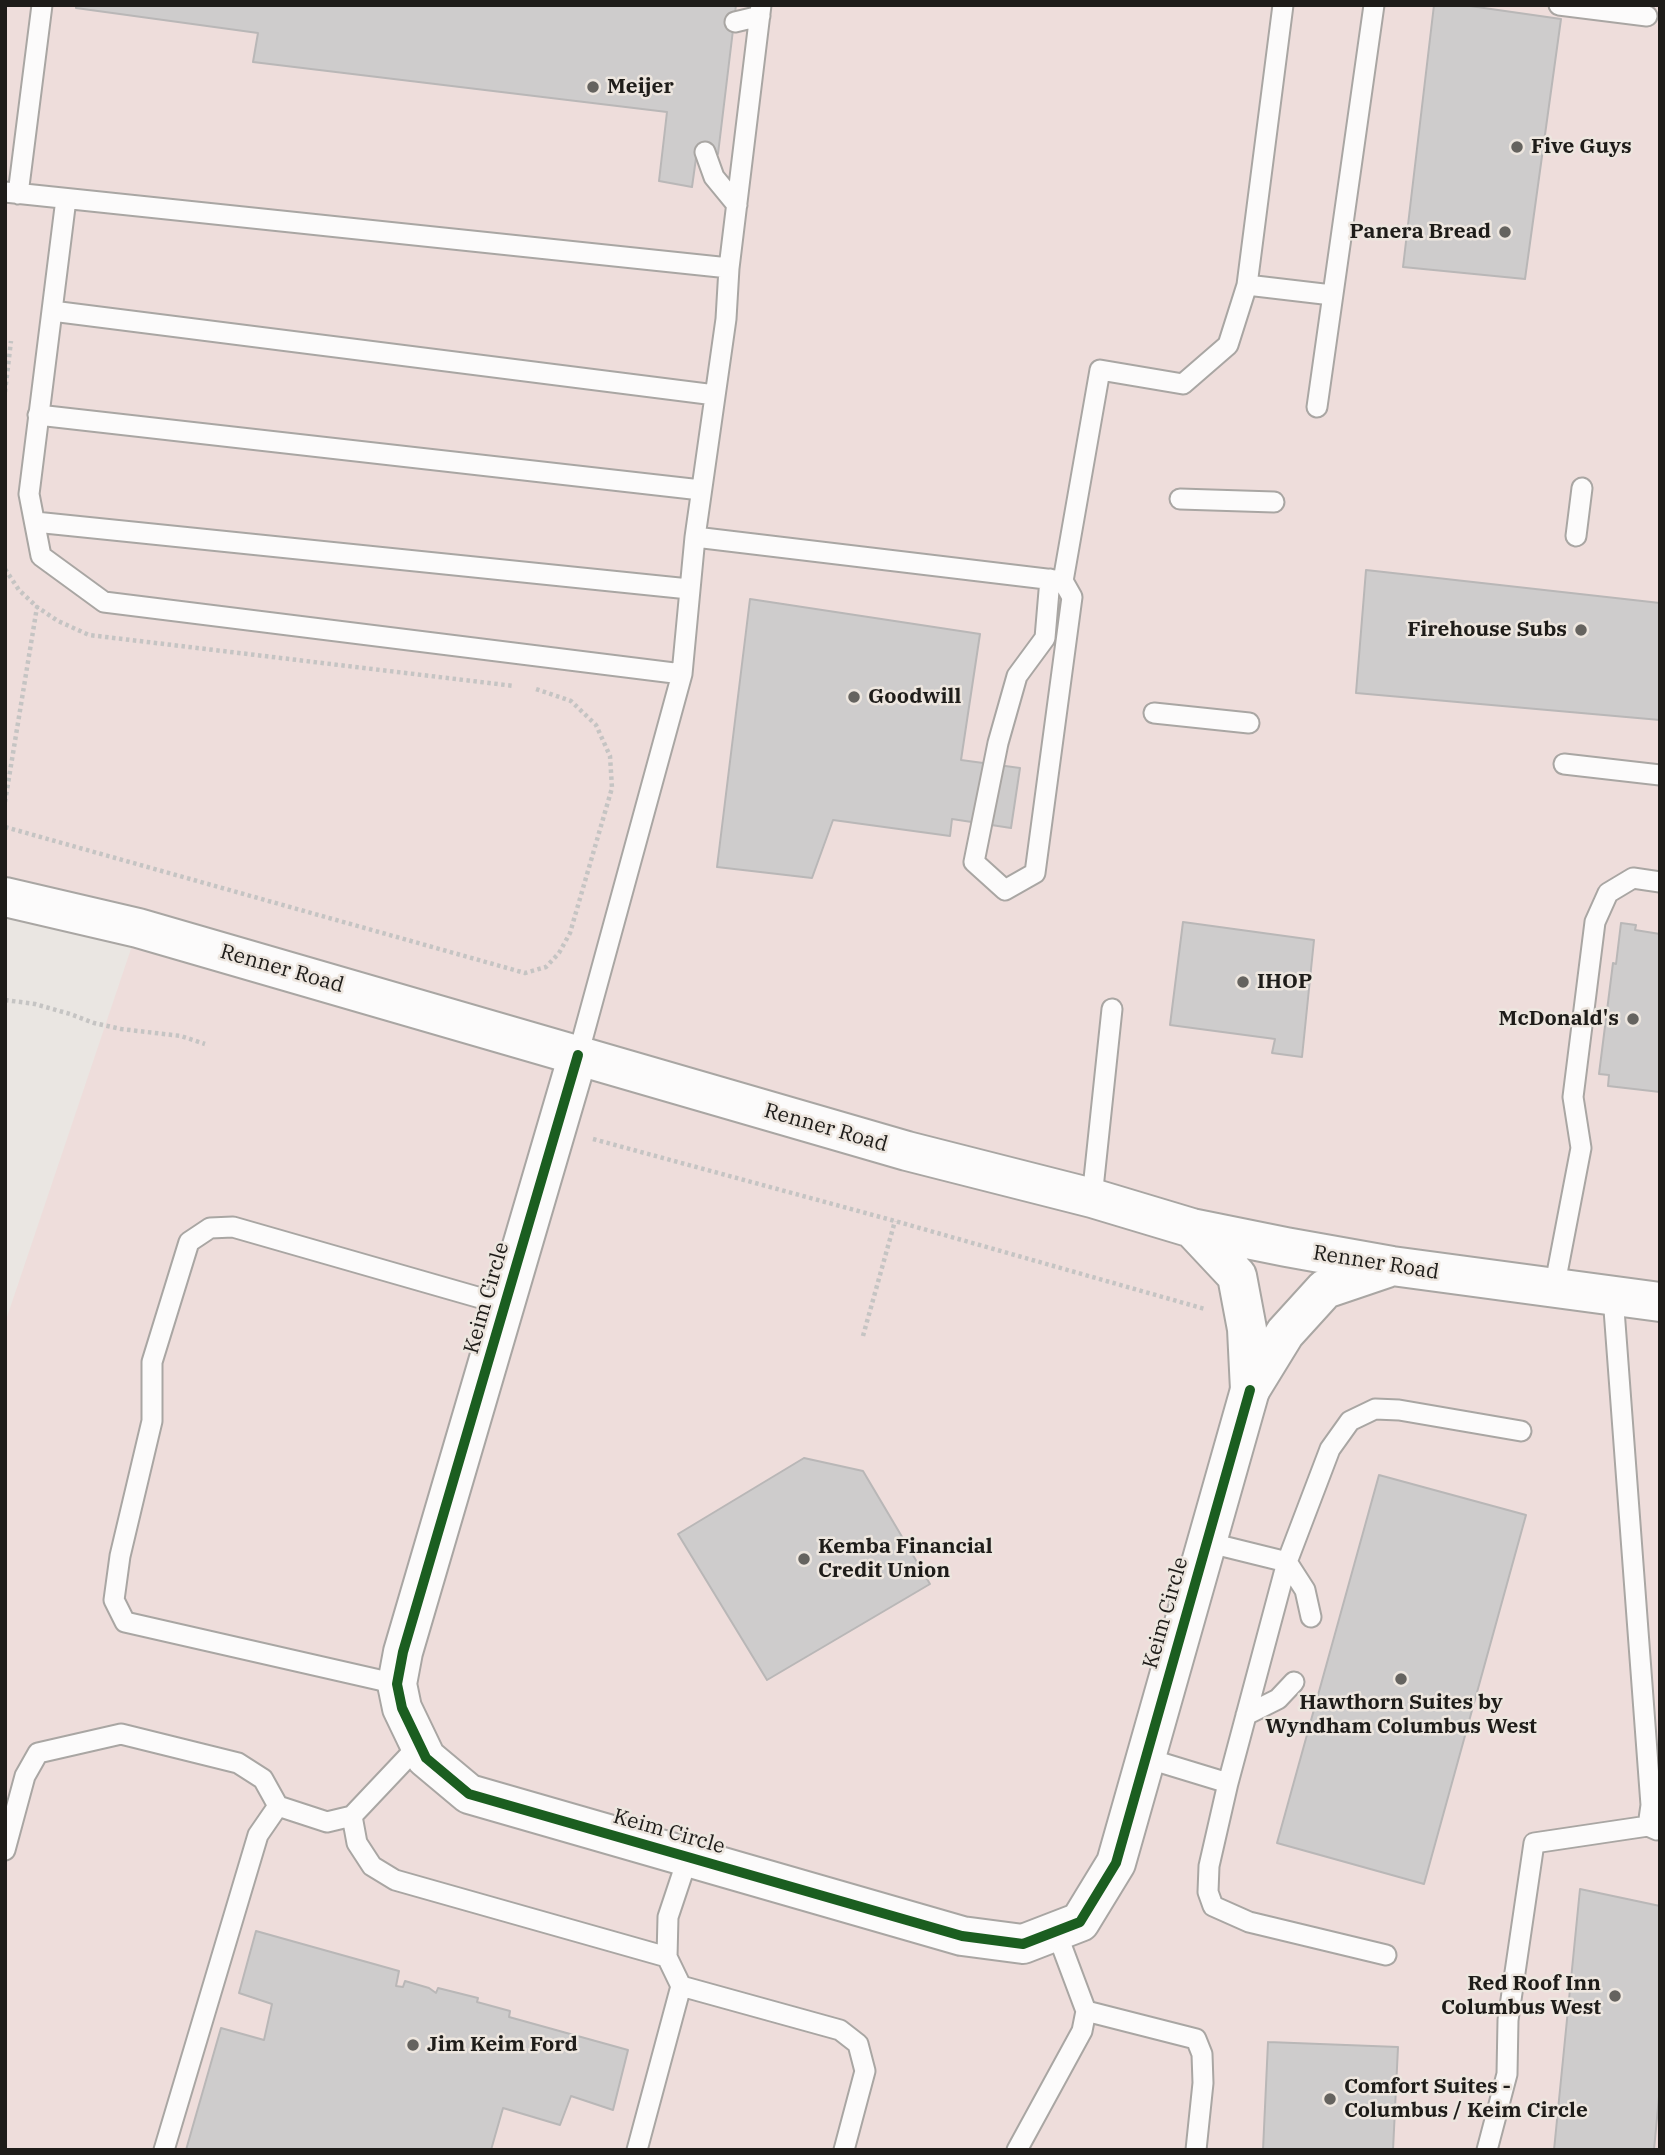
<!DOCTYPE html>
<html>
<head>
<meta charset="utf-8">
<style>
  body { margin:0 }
  #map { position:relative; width:1665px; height:2155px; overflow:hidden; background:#eae6e2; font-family:"IBM Plex Serif",serif }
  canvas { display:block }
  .frame { position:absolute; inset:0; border:7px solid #1e1c19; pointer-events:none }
</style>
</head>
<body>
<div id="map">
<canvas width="1665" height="2155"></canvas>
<div class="frame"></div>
</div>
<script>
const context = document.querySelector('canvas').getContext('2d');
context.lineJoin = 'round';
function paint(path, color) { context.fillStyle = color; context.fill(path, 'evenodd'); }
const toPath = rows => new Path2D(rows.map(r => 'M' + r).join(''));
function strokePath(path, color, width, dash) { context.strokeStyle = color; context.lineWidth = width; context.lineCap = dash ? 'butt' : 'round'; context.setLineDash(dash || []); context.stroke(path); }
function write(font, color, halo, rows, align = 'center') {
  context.font = font + ' "IBM Plex Serif",serif'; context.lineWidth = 5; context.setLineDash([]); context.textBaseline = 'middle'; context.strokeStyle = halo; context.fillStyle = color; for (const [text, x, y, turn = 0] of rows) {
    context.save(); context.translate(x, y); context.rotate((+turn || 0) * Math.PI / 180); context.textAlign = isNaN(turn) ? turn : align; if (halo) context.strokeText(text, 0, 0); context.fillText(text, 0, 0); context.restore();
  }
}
const commercial = toPath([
  [5,5,1660,5,1660,2150,5,2150,5,1323,138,928,5,897]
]);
const building = toPath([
  [76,5,736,5,718,154,697,151,692,187,659,181,667,112,253,62,258,33,76,8,76,5],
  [1434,5,1463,5,1561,19,1525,279,1403,267,1434,5],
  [1366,570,1660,603,1660,720,1356,693,1366,570],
  [750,599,980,634,961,760,1020,768,1011,828,952,819,950,836,833,820,812,878,717,867,750,599],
  [1183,922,1314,940,1302,1057,1272,1053,1275,1039,1170,1025,1183,922],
  [1621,923,1636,925,1635,930,1660,934,1660,1092,1608,1086,1609,1075,1599,1074,1613,963,1616,964,1621,923],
  [804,1458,863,1471,930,1584,767,1680,678,1534,804,1458],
  [1379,1475,1526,1515,1424,1884,1277,1843,1379,1475],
  [1580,1889,1660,1906,1660,2086,1654,2150,1554,2150,1580,1889],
  [256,1931,399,1971,396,1986,403,1987,405,1981,429,1988,436,1993,438,1988,478,1998,477,2002,510,2011,509,2017,628,2050,613,2110,571,2096,560,2125,503,2108,491,2150,186,2150,221,2028,264,2040,272,2004,239,1993,256,1931],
  [1268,2042,1398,2047,1393,2150,1263,2150,1268,2042]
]);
const path = toPath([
  [5,392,11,341],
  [5,569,19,590,37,607],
  [5,802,37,607,58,621,89,635,514,686],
  [5,827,525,973,546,967,559,953,570,933,612,788,610,756,596,725,571,701,533,688],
  [5,1000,35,1004,70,1014,94,1023,121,1029,181,1036,205,1044],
  [593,1139,895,1221,1205,1309],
  [863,1336,895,1221]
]);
const lane = toPath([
  [1559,5,1647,16],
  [735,22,760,16],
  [705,152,714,177,737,205],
  [5,192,729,268],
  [18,194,42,5],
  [66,199,29,494,41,556,104,602,682,674],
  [1247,285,1332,295],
  [52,311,715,395],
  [1317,407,1374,5],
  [38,415,701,490],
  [1180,499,1274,502],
  [35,522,689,589],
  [1576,536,1582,488],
  [695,537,1063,581,1100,370,1183,384,1228,345,1247,285,1283,5],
  [1050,579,1045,638,1017,676,998,743,974,862,1005,890,1035,873,1072,597,1063,581],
  [1154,713,1249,723],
  [1564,764,1660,775],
  [578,1055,682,674,695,537,726,319,729,268,761,5],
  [1092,1198,1112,1009],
  [1554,1289,1581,1148,1573,1097,1595,922,1608,893,1633,878,1660,882],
  [1613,1296,1651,1805,1648,1826],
  [1206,1542,1287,1562,1305,1590,1311,1617],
  [397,1684,125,1622,114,1600,120,1556,152,1421,152,1362,189,1242,210,1228,233,1227,505,1305],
  [1246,1715,1278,1699,1294,1682],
  [1146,1758,1228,1783],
  [352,1816,357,1843,372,1866,395,1880,667,1957],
  [5,1850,25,1776,38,1753,121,1734,238,1763,263,1779,278,1806,327,1822,352,1816,420,1744],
  [688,1857,668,1917,667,1957,681,1986,840,2030,858,2044,865,2071,844,2150],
  [1386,1955,1249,1922,1213,1906,1208,1892,1209,1866,1228,1783,1287,1562,1330,1449,1350,1421,1375,1409,1399,1410,1521,1431],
  [1086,2011,1196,2039,1202,2054,1203,2083,1196,2150],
  [164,2150,258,1835,278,1806],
  [637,2150,681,1986],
  [1017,2150,1082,2031,1086,2011,1056,1931],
  [1487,2150,1507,2074,1508,2020,1534,1843,1648,1826,1657,1830]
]);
const street = toPath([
  [578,1055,403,1652,397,1684,402,1708,426,1758,469,1794,962,1936,1023,1944,1080,1922,1116,1863,1250,1390]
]);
const secondary = toPath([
  [5,897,138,928,907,1151,1092,1198,1192,1228,1286,1247,1392,1266,1660,1302],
  [1192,1228,1237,1276,1247,1329,1250,1390],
  [1250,1390,1285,1333,1325,1289,1387,1268]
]);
const cycleway = toPath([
  [578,1055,403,1652,397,1684,402,1708,426,1758,469,1794,962,1936,1023,1944,1080,1922,1116,1863,1250,1390]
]);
const markers = [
  [593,87,7,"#65635f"],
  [1517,147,7,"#65635f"],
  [1505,232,7,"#65635f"],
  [1581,630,7,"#65635f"],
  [854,697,7,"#65635f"],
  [1243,982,7,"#65635f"],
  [1633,1019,7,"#65635f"],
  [804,1559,7,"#65635f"],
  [1401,1679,7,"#65635f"],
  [1615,1996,7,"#65635f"],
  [413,2045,7,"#65635f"],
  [1330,2099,7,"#65635f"]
];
const poiNames = [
  ["Meijer",607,87],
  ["Five Guys",1531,147],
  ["Panera Bread",1491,232,"right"],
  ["Firehouse Subs",1567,630,"right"],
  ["Goodwill",868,697],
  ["IHOP",1257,982],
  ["McDonald's",1619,1019,"right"],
  ["Kemba Financial",818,1547],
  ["Credit Union",818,1571],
  ["Hawthorn Suites by",1401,1703,"center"],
  ["Wyndham Columbus West",1401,1727,"center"],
  ["Red Roof Inn",1601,1984,"right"],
  ["Columbus West",1601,2008,"right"],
  ["Jim Keim Ford",427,2045],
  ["Comfort Suites -",1344,2087],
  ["Columbus / Keim Circle",1344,2111]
];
const streetNames = [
  ["Renner Road",282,969,16],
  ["Renner Road",826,1128,16],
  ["Renner Road",1376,1263,9],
  ["Keim Circle",487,1298,-74],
  ["Keim Circle",1166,1613,-74],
  ["Keim Circle",669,1832,16]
];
paint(commercial, '#eedddb');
paint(building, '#cecccc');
strokePath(building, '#b9b7b7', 2);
strokePath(lane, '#a9a6a3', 23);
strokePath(street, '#a9a6a3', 42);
strokePath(secondary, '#a9a6a3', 42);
strokePath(path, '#c5c4c3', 4.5, [3.5, 3.5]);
strokePath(lane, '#fcfbfb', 19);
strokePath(street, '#fcfbfb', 38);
strokePath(secondary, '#fcfbfb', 38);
strokePath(cycleway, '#1b5e20', 10);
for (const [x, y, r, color] of markers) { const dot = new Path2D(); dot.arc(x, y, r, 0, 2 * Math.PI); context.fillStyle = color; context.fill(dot); strokePath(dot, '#ede6df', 2.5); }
write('bold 21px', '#1e1c19', '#ede6df', poiNames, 'left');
write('21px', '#1e1c19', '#ede6df', streetNames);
</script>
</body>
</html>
